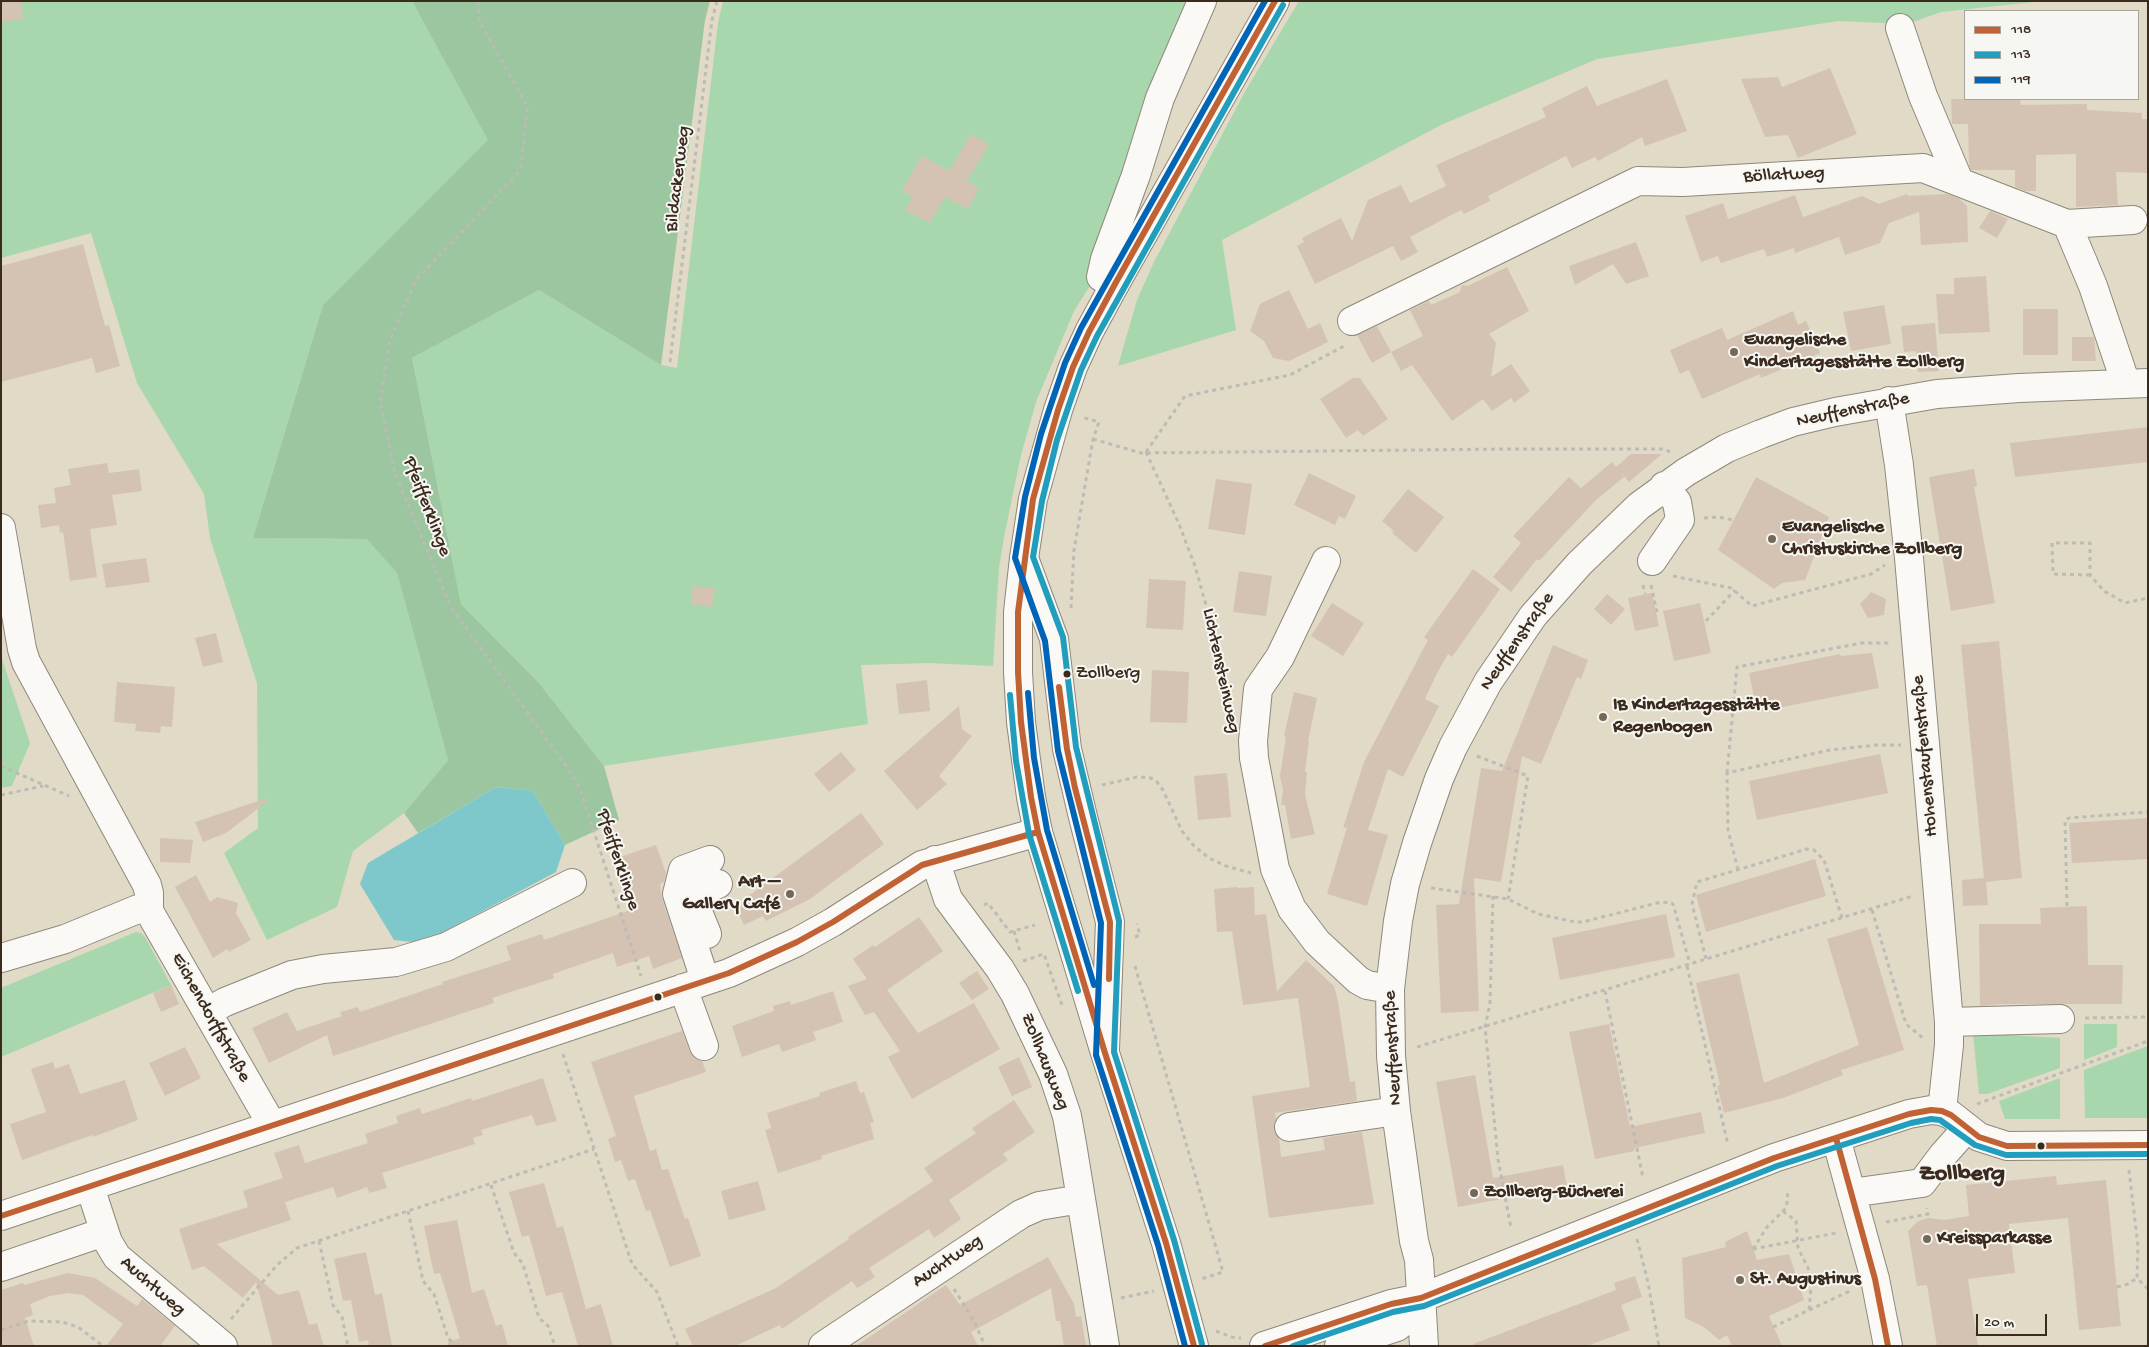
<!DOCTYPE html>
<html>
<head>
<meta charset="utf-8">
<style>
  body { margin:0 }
  #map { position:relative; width:2149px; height:1347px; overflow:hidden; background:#e0dac6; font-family:"Gochi Hand",sans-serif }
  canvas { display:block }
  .frame { position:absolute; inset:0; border:2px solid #3b2a1e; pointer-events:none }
  .legend { position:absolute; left:1964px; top:10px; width:175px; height:90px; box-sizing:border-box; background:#f6f6f2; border:1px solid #aba49d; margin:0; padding:6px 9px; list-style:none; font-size:15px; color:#3b2a1e }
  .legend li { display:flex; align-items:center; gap:10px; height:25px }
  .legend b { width:25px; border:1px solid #aba49d }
  .scale { position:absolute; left:1976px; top:1314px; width:71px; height:22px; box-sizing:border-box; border:2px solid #3b2a1e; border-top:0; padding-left:6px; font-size:15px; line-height:18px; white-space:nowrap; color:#3b2a1e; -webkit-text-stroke:4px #f6f6f2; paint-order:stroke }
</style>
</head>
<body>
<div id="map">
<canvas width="2149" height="1347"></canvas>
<div class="frame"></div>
<ul class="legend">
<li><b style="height:6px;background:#c16235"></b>118</li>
<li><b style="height:6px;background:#219ebe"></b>113</li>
<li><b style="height:6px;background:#0065b7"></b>119</li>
</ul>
<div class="scale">20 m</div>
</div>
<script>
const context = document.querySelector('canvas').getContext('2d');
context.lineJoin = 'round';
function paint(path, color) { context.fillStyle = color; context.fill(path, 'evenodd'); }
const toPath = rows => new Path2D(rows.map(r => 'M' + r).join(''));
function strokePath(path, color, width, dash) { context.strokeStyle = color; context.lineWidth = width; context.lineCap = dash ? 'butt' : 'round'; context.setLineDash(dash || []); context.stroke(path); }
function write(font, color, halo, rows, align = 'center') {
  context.font = font + ' "Gochi Hand",sans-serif'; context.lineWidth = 4; context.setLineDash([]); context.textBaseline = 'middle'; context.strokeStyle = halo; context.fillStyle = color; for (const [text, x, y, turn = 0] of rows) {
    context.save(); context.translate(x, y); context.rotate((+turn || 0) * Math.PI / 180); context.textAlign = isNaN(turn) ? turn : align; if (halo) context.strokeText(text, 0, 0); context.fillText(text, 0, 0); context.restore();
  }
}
const green = toPath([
  [1,1,412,1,489,140,323,305,253,538,368,539,397,573,448,760,404,813,353,851,337,907,267,940,224,853,258,828,257,683,210,538,204,494,137,383,91,233,1,258],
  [723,1,1195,1,1095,278,1074,311,1036,402,1021,455,1005,532,999,567,993,666,929,663,861,665,868,724,604,766,539,683,461,604,412,358,539,290,661,365,677,368,718,23],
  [1299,1,2043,1,1941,12,1907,24,1838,21,1597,59,1443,124,1222,240,1236,330,1118,366,1137,300,1154,262,1246,90],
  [1,656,30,743,12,786,1,788],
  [136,932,141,933,145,937,171,985,1,1057,1,988],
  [2084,1024,2117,1024,2117,1047,2084,1060],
  [1973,1033,2060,1038,2060,1068,1987,1094,1979,1094],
  [2148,1046,2148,1118,2085,1118,2084,1070],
  [2060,1078,2060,1119,2005,1119,1999,1101]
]);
const forest = toPath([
  [412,1,710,1,705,20,661,365,539,290,412,358,461,604,539,683,604,766,619,820,565,845,533,791,496,787,418,833,404,813,448,760,397,573,367,539,253,538,323,305,488,140]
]);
const water = toPath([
  [496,787,533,791,565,845,556,872,423,943,394,940,360,884,368,863]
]);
const building = toPath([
  [1,1,21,1,23,19,1,22],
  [1830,68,1857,134,1798,158,1788,135,1765,137,1741,79,1778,77,1782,87],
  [1667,79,1687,131,1645,146,1642,137,1598,161,1595,157,1572,168,1566,156,1488,196,1490,201,1464,214,1461,210,1410,237,1418,252,1401,261,1393,246,1315,284,1297,246,1304,242,1302,238,1341,218,1352,241,1368,200,1401,185,1410,203,1446,186,1436,165,1546,117,1542,108,1587,86,1597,106],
  [1951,99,2020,99,2021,105,2087,104,2087,110,2142,113,2142,119,2148,119,2148,173,2116,172,2118,205,2076,207,2076,154,2036,155,2036,191,2025,191,2015,187,2015,170,1971,170,1969,163,1968,124,1952,124],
  [971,134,989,144,967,181,979,188,968,209,945,197,930,223,905,210,912,197,902,191,922,156,949,171],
  [1907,194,1908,196,1947,194,1958,198,1967,206,1968,242,1921,245,1919,212,1889,223,1880,243,1845,255,1839,237,1795,253,1794,248,1767,257,1764,249,1721,263,1718,256,1701,262,1685,216,1723,203,1728,219,1795,195,1803,217,1862,196,1879,204],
  [1990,211,2008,219,1997,238,1979,228],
  [1636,242,1649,276,1626,284,1613,264,1575,285,1569,266],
  [83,244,105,326,109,325,120,366,96,373,92,358,1,382,1,266],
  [1507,267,1529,311,1489,334,1496,343,1491,377,1511,364,1530,391,1514,403,1511,398,1492,411,1483,399,1452,421,1412,365,1401,371,1391,352,1423,336,1410,310,1429,301,1431,305,1460,292,1462,285,1468,286],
  [1986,276,1990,332,1939,334,1936,294,1954,294,1954,278],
  [1289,290,1308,329,1320,323,1328,342,1289,361,1273,358,1264,341,1250,331,1260,304],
  [1884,305,1891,344,1851,351,1843,312],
  [2023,309,2058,309,2058,355,2023,355],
  [1793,311,1798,325,1806,321,1820,353,1761,378,1760,374,1702,399,1689,370,1680,374,1670,350,1722,328,1727,340],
  [1935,323,1939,371,1918,372,1916,351,1904,352,1901,326],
  [1377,326,1391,352,1372,363,1357,335],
  [2072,337,2094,337,2096,361,2072,361],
  [1353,378,1360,378,1388,419,1363,436,1358,430,1346,438,1320,399],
  [2148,427,2148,462,2015,477,2010,443],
  [1631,454,1662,454,1629,482,1622,474,1624,477,1596,500,1539,561,1537,559,1511,592,1493,577,1521,543,1513,536,1569,477,1581,488,1612,462,1616,467],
  [107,463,109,473,139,469,142,491,112,495,117,525,90,529,97,577,70,581,63,532,60,533,59,525,41,528,38,505,56,503,54,488,71,485,68,469],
  [1974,469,1977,486,1974,487,1995,603,1951,611,1929,477],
  [1309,473,1356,496,1345,519,1339,516,1335,525,1294,505],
  [1756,477,1829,517,1805,580,1782,583,1774,589,1718,550],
  [1216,479,1252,484,1245,535,1208,529],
  [1408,489,1444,517,1416,553,1392,533,1394,531,1382,521],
  [146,558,150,582,106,588,102,564],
  [1473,569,1500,589,1452,657,1448,654,1436,675,1425,699,1439,706,1403,777,1388,769,1368,830,1388,835,1367,906,1327,894,1347,827,1343,828,1364,762,1428,640,1424,637],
  [1239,571,1272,576,1266,616,1233,612],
  [1149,579,1186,581,1183,630,1146,628],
  [693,586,715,588,712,607,691,604],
  [1871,592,1886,599,1884,615,1868,618,1860,604],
  [1652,593,1659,626,1635,631,1628,598],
  [1607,594,1625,609,1611,625,1594,609],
  [1332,603,1364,623,1343,656,1311,636],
  [1700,603,1711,653,1674,661,1663,611],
  [216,633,223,662,203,667,195,638],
  [1999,641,2022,878,1986,882,1988,905,1963,906,1962,880,1984,878,1961,645],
  [1553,645,1588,660,1581,679,1577,677,1541,764,1522,756,1501,882,1474,878,1479,1011,1441,1013,1436,905,1459,904,1481,768,1502,771],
  [1872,653,1879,688,1757,712,1749,673,1840,654,1841,656],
  [1152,670,1189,672,1187,723,1150,722],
  [927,680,930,711,899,714,896,684],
  [117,682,175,687,172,727,161,726,160,733,135,731,136,724,114,722],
  [1294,692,1317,698,1308,741,1309,741,1305,772,1307,772,1305,795,1315,834,1291,839,1285,805,1281,805,1283,790,1280,776,1286,737,1284,736],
  [959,706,962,729,972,736,939,776,947,784,917,810,884,771],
  [841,752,856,770,829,792,814,774],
  [1880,754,1888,793,1757,820,1749,781],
  [1227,773,1231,817,1198,820,1194,776],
  [267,798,268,801,226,833,203,842,195,822],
  [861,813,884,844,810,899,766,921,763,916,744,925,735,906],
  [2148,818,2148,859,2072,863,2069,823],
  [160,838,193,840,190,863,160,862],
  [656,845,666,873,664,882,660,884,662,899,682,958,653,969,649,956,617,967,613,953,553,974,554,978,492,998,494,1003,333,1056,327,1035,269,1063,252,1028,287,1012,297,1031,342,1016,340,1012,358,1007,360,1012,443,984,442,982,511,960,506,946,542,934,544,940,633,909,617,858],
  [1815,859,1826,896,1706,932,1696,895],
  [196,875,210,902,217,897,238,903,236,913,251,940,229,952,227,949,213,958,175,887],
  [1237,887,1238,888,1254,887,1255,915,1266,914,1277,991,1306,960,1334,986,1338,1001,1350,1082,1355,1081,1357,1101,1275,1113,1276,1119,1274,1129,1279,1138,1281,1157,1325,1150,1323,1138,1362,1132,1374,1204,1269,1218,1252,1096,1310,1087,1298,998,1243,1005,1232,931,1217,932,1214,889],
  [2087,906,2088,965,2123,965,2122,1004,2000,1004,1980,1006,1979,924,2041,924,2040,908],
  [1666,914,1675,957,1560,980,1552,938],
  [919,917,943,951,887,990,918,1033,974,1003,1000,1049,912,1099,888,1057,900,1051,874,1012,865,1015,848,986,867,979,853,959,873,945,875,947],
  [1867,927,1904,1050,1841,1070,1843,1075,1783,1098,1724,1113,1717,1086,1720,1085,1696,983,1739,973,1764,1083,1859,1045,1827,939],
  [977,971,989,989,972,1000,959,983],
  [171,985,179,1004,161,1012,153,993],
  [833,991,843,1022,813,1032,816,1040,782,1052,779,1044,742,1057,732,1026,774,1011,773,1006,790,1001,791,1005],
  [1609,1024,1630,1127,1701,1112,1705,1133,1634,1148,1634,1151,1595,1159,1569,1032],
  [682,1031,690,1052,694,1058,702,1061,706,1072,634,1096,650,1151,656,1149,662,1170,668,1169,685,1219,688,1218,701,1256,670,1267,650,1210,646,1211,635,1179,628,1181,621,1160,615,1162,608,1139,616,1136,591,1062],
  [185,1047,201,1078,165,1096,149,1063],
  [1019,1057,1032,1087,1012,1096,998,1067],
  [53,1062,55,1069,69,1064,80,1094,125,1080,138,1120,93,1137,92,1135,22,1160,10,1124,46,1112,31,1069],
  [1475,1075,1493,1178,1563,1165,1567,1187,1458,1207,1436,1082],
  [543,1078,557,1121,536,1126,532,1115,481,1130,483,1135,473,1138,475,1144,382,1173,387,1188,369,1193,367,1187,337,1198,333,1187,285,1202,291,1220,217,1244,278,1295,299,1290,309,1325,317,1323,324,1346,273,1346,256,1282,243,1298,204,1266,192,1270,179,1229,248,1207,243,1191,283,1178,274,1153,299,1145,305,1163,368,1143,365,1134,398,1123,396,1116,420,1108,422,1114,471,1098,472,1101],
  [856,1081,860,1093,864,1092,874,1122,870,1123,874,1139,821,1156,822,1159,778,1173,765,1130,771,1128,767,1113,820,1096,819,1093],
  [1014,1100,1035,1132,1003,1154,1008,1160,949,1200,961,1219,934,1238,929,1229,869,1268,875,1277,857,1288,852,1281,782,1329,780,1325,735,1346,693,1346,685,1329,776,1288,849,1239,848,1237,933,1181,924,1168,976,1133,972,1128],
  [2056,1176,2057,1185,2106,1180,2121,1326,2079,1330,2068,1218,2009,1224,2015,1273,1968,1279,1978,1346,1937,1346,1927,1285,1917,1286,1908,1231,1917,1222,1928,1218,1944,1220,1969,1216,1966,1185],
  [758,1181,766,1210,729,1220,721,1191],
  [544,1183,557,1228,563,1226,586,1309,601,1304,613,1346,578,1346,562,1292,546,1296,529,1235,522,1237,509,1192],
  [457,1220,472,1293,484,1289,496,1326,502,1324,508,1346,448,1346,448,1342,460,1338,440,1273,434,1274,424,1226],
  [1747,1231,1757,1260,1789,1254,1804,1300,1769,1316,1782,1346,1732,1346,1727,1335,1719,1340,1704,1327,1685,1318,1682,1258,1726,1247,1725,1242],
  [366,1252,375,1295,382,1293,392,1346,369,1346,368,1340,359,1342,351,1300,343,1301,334,1259],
  [1048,1257,1074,1304,1076,1317,1081,1316,1086,1346,1064,1346,1060,1321,1056,1321,1051,1288,971,1332,978,1346,856,1346,946,1285,960,1305],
  [68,1273,95,1278,137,1306,142,1299,175,1326,160,1346,106,1346,123,1324,83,1295,68,1293,50,1296,30,1304,33,1315,25,1318,34,1346,1,1346,1,1290,23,1283,24,1285],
  [1635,1276,1642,1297,1621,1305,1630,1330,1587,1346,1474,1346,1473,1344,1616,1290,1617,1293,1614,1283]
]);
const path = toPath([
  [478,1,479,20,526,104,527,112,521,166,517,174,416,280,390,340,380,402,395,473,451,607,571,773,580,789,641,976],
  [670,362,712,20,717,1],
  [1093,439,1141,453,1506,449,1665,449,1670,452],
  [1146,452,1179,524,1195,566,1222,662,1229,707],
  [1146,452,1185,396,1290,375,1346,345],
  [1704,518,1719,517,1733,520],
  [2090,575,2053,574,2052,543,2090,543,2090,575,2104,591,2125,603,2148,598],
  [1673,576,1731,588,1752,606,1871,574,1885,565],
  [1643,585,1645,594],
  [1651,585,1657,612],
  [1071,608,1074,550,1093,439,1099,422,1081,417],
  [1706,621,1735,590],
  [1477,756,1528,776,1508,899],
  [1,766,69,796],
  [1727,773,1737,667,1861,643,1890,643],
  [1102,785,1137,777,1151,778,1157,782,1163,790,1182,831,1194,846,1209,858,1226,866,1251,873],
  [1,795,43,786],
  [1738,870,1728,830,1727,773,1830,750,1877,745,1901,745],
  [1431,888,1508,899,1538,914,1575,922,1583,922,1657,903,1669,902,1673,904,1690,964],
  [1493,896,1490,1003,1485,1027,1498,1159,1511,1228],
  [984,905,988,903,991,907,1010,932,1035,925],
  [2067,906,2065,820,2069,818,2148,812],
  [1872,910,1906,1024,1923,1038],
  [1014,931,1020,951],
  [1135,937,1140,935,1137,924],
  [1706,959,1692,904,1697,882,1807,849,1814,850,1824,860,1842,918],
  [1023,961,1044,954,1062,1005],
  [1135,966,1223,1272,1201,1279],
  [1687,966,1728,1145],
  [1605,991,1643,1178],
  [2085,1018,2148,1017],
  [1417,1047,1913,896],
  [563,1054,632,1264,657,1292,678,1346],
  [1977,1104,2148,1041],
  [2129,1170,2138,1246,2137,1278,2148,1289],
  [491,1185,514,1253,523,1264,539,1318,548,1326,555,1346],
  [408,1211,423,1281,434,1294,448,1338,456,1346],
  [1783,1211,1796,1221,1798,1248,1809,1270,1811,1286,1809,1311],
  [1886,1222,1928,1214,1927,1208],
  [1637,1239,1648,1282,1659,1346],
  [319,1241,333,1305,342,1317,348,1346],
  [1753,1249,1836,1233],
  [1753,1249,1767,1227,1786,1208,1788,1198,1787,1191],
  [2117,1287,2128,1284,2137,1278],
  [954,1289,975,1323,985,1346],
  [1121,1298,1154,1291],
  [231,1319,277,1265,297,1248,594,1149],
  [1773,1327,1852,1290],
  [1,1330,29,1321,62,1322,78,1327,103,1346],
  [1216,1331,1231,1337,1241,1338]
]);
const minor = toPath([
  [1900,28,1923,96,1959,181],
  [2067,224,2133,220],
  [1115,284,1101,277,1105,259,1136,175,1160,98,1202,1],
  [1352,321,1638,181,1683,182,1923,168,2067,224,2093,286,2126,384],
  [1889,401,1899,465,1909,558,1949,1022,1949,1045,1942,1111],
  [1,528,22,649,26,662,147,885,149,893,149,911],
  [1024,558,1054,639,1067,749,1083,817,1110,922,1105,1049],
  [1326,561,1280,657,1258,689,1253,741,1254,758,1275,869,1292,909,1317,942,1358,980,1367,985,1390,989],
  [1652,561,1680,520,1677,502,1664,486],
  [935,860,948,899,1000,969,1015,994,1053,1074,1067,1116,1072,1144,1105,1346],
  [149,911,272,1125],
  [707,934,696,907,699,892,718,884],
  [1,958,65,939,138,909,149,911],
  [705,980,677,894,683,870,710,860],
  [683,988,704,1046],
  [207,1012,225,1002,292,975,323,969,396,962,446,947,572,883],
  [1949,1022,2060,1019],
  [1289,1127,1396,1111],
  [1836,1138,1875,1279,1888,1346],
  [90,1187,108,1242,117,1257,223,1346],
  [1851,1193,1922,1183,1943,1155,1967,1128],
  [1,1216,729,973,797,942,833,922,922,865,1038,832],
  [1,1267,104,1232],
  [823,1346,1021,1214,1039,1206,1081,1199],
  [1264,1346,1391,1304,1421,1298,1774,1158,1909,1114,1931,1110,1942,1111,1951,1115,1979,1137,2007,1146,2148,1145],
  [1339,1346,1397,1327,1403,1322,1421,1298],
  [1424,1346,1419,1260,1414,1241,1396,1111,1391,1056,1390,989,1398,921,1405,884,1417,843,1439,779,1453,747,1488,682,1533,616,1579,564,1639,506,1686,472,1727,448,1761,434,1793,422,1835,412,1937,394,2019,388,2148,383]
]);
const major = toPath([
  [1194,1346,1166,1243,1105,1053,1038,832,1031,797,1021,722,1018,672,1018,612,1024,558,1033,499,1058,410,1073,367,1089,332,1115,284,1275,1]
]);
const bus1 = toPath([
  [1059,687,1067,749,1075,788,1110,922,1109,979],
  [1836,1138,1875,1279,1888,1346],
  [1,1216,729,973,797,942,833,922,922,865,1038,832],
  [1194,1346,1166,1243,1105,1053,1038,832,1031,797,1021,722,1018,672,1018,612,1033,499,1058,410,1073,367,1089,332,1115,284,1275,1],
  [1265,1346,1391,1304,1421,1298,1774,1158,1909,1114,1931,1110,1942,1111,1951,1115,1979,1137,2007,1146,2148,1145]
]);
const bus2 = toPath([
  [1010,695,1016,761,1029,834,1078,991],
  [1202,1344,1174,1240,1114,1052,1119,921,1076,747,1063,637,1033,557,1042,501,1057,440,1081,370,1097,336,1283,5],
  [1293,1346,1393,1312,1424,1306,1777,1166,1911,1123,1931,1119,1940,1120,1975,1145,2006,1155,2148,1154]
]);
const bus3 = toPath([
  [1028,693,1034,758,1047,830,1094,985],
  [1185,1346,1158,1245,1096,1055,1101,923,1058,751,1045,641,1015,558,1025,497,1041,434,1065,363,1081,328,1265,1]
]);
const markers = [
  [1734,352,5,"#756859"],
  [1772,539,5,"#756859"],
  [1067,674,4.5,"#3b2a1e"],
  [1603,717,5,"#756859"],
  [790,894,5,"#756859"],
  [658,997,4.5,"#3b2a1e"],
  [2041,1146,4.5,"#3b2a1e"],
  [1474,1193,5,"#756859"],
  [1927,1239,5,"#756859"],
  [1740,1280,5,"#756859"]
];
const busNames = [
  ["Zollberg",1076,674]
];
const streetNames = [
  ["Böllatweg",1784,176,-3],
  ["Bildackerweg",679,179,-83],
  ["Neuffenstraße",1853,411,-12],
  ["Pfeifferklinge",426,507,69],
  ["Neuffenstraße",1518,642,-55],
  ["Lichtensteinweg",1220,671,78],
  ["Hohenstaufenstraße",1926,756,-95],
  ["Pfeifferklinge",617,860,72],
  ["Eichendorffstraße",210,1018,61],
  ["Neuffenstraße",1394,1048,-93],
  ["Zollhausweg",1044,1062,68],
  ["Auchtweg",948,1262,-34],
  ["Auchtweg",152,1287,41]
];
const poiNames = [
  ["Evangelische",1744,341],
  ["Kindertagesstätte Zollberg",1744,363],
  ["Evangelische",1782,528],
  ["Christuskirche Zollberg",1782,550],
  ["IB Kindertagesstätte",1613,706],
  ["Regenbogen",1613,728],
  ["Art –",780,883,"right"],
  ["Gallery Café",780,905,"right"],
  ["Zollberg-Bücherei",1484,1193],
  ["Kreissparkasse",1937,1239],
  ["St. Augustinus",1750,1280]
];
const districtNames = [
  ["Zollberg",1962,1175]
];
paint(green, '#a8d6ad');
paint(forest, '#9cc6a0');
paint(water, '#7ec8cc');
paint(building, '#d4c3b3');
strokePath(minor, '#8e887c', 30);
strokePath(major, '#8e887c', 30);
strokePath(path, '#bdbbb6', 3, [4, 4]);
strokePath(minor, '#faf9f6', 28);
strokePath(major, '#faf9f6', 28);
strokePath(bus1, '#c16235', 6);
strokePath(bus2, '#219ebe', 6);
strokePath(bus3, '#0065b7', 6);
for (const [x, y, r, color] of markers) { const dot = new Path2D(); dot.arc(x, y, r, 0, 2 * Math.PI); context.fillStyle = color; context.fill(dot); strokePath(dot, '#f6f6f2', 2); }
write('18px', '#3b2a1e', '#f6f6f2', busNames, 'left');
write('19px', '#3b2a1e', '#f6f6f2', streetNames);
write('bold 19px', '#3b2a1e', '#f6f6f2', poiNames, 'left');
write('bold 24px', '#3b2a1e', '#f6f6f2', districtNames);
</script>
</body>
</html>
